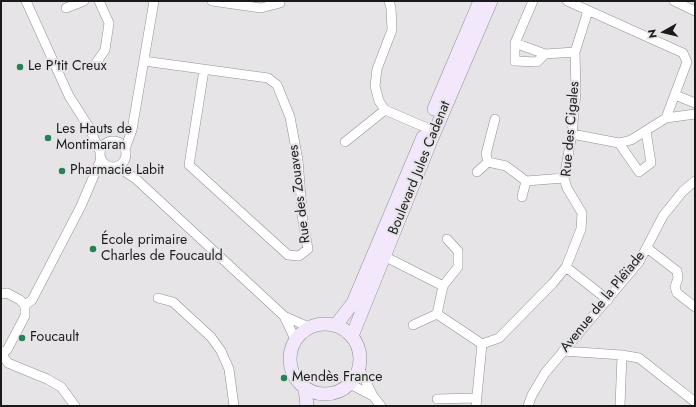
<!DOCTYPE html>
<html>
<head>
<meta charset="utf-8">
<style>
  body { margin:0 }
  #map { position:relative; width:696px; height:407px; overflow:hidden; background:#e6e4e7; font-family:Jost,sans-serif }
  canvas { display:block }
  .frame { position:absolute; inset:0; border:2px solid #1a1a1b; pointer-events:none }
  .north { position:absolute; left:644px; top:12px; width:40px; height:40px; -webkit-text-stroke:3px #e6e4e7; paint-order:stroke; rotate:262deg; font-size:11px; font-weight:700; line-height:16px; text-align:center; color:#1a1a1b }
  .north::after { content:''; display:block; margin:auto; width:14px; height:18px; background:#1a1a1b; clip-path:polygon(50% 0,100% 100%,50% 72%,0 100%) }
</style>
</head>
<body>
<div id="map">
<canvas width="696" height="407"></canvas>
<div class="frame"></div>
<div class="north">N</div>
</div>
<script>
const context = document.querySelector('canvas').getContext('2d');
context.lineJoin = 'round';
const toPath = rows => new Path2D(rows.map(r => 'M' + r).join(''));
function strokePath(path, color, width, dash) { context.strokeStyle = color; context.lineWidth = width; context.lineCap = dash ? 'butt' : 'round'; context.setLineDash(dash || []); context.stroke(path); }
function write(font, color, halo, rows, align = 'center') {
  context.font = font + ' Jost,sans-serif'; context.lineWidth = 4; context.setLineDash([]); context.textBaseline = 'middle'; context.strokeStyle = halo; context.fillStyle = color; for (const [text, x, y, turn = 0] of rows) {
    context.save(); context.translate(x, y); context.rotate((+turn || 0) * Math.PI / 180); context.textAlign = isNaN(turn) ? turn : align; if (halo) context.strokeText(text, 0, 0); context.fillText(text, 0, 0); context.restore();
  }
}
const street = toPath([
  [26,1,69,96,90,129,100,152],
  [212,1,261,8,280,3,279,1],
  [389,1,391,8,392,30,377,69,375,86,379,101,385,110,427,128],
  [533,1,515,43,515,61,537,62,545,54],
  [567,1,683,53,687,62,666,118,631,140,619,143,572,134],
  [674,1,695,11],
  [66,8,84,1],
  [515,43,545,54,575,52],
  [144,61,268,78,277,85,290,117,298,160,303,222,308,249,299,256,288,255,189,165,204,70],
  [96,63,105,50,109,23,99,1],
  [675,95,695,103],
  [666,118,695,114],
  [495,119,486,154,488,162,506,166,526,181,564,178],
  '100 154a13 13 0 1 1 26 0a13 13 0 1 1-26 0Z',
  [345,142,385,110],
  [619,143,639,172,651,163,646,131],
  [125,149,132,130,154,1],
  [118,167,136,179,284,316,309,327],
  [477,172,488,162],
  [522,197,526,181],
  [647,248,677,271,678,278,675,287,677,293,695,307],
  [384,256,443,286,437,314,482,344],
  [566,267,608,300],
  [443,286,458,267,458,251,447,239],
  [1,294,7,293,20,300,25,305,25,316,7,350,1,353],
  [158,298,173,302,211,337,221,351,229,369,234,406],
  [25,305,32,300,81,206,101,159],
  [284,316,295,339],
  [413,325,437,314],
  [563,351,622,355,639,358,695,402],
  [1,353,8,363,47,379,61,387,75,406],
  [359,368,373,396,381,406],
  [350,384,373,396],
  [437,399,476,398],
  [476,406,482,344,499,338,553,283,566,267,581,229,582,213,567,188,564,178,572,134,576,92,575,52,588,11],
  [528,406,532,395,545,373,639,262,663,216,683,191,695,181],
  [620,406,622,355]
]);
const secondary = toPath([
  [434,109,480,1],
  '290 359a35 35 0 1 1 70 0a35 35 0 1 1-70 0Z',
  [336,325,353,303,423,137],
  [352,336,432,138,491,1],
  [305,388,307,406]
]);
const markers = [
  [20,67,4,"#258157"],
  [48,138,4,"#258157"],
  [62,171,4,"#258157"],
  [93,249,4,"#258157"],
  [22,338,4,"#258157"],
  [284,378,4,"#258157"]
];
const poiNames = [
  ["Le P'tit Creux",28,67],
  ["Les Hauts de",56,130],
  ["Montimaran",56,146],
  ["Pharmacie Labit",70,171],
  ["École primaire",101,241],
  ["Charles de Foucauld",101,257],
  ["Foucault",30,338],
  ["Mendès France",292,378]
];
const streetNames = [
  ["Rue des Cigales",571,129,-85],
  ["Boulevard Jules Cadenat",420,168,-68],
  ["Rue des Zouaves",300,194,-97],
  ["Avenue de la Pléïade",603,302,-51]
];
strokePath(street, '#918f93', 10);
strokePath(secondary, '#918f93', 14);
strokePath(street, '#fff', 9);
strokePath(secondary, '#f2e7fb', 13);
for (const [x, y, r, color] of markers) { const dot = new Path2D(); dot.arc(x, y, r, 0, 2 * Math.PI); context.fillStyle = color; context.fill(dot); strokePath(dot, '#e6e4e7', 1.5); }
write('14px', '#1a1a1b', '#e6e4e7', poiNames, 'left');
write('14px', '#1a1a1b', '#e6e4e7', streetNames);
</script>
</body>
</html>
